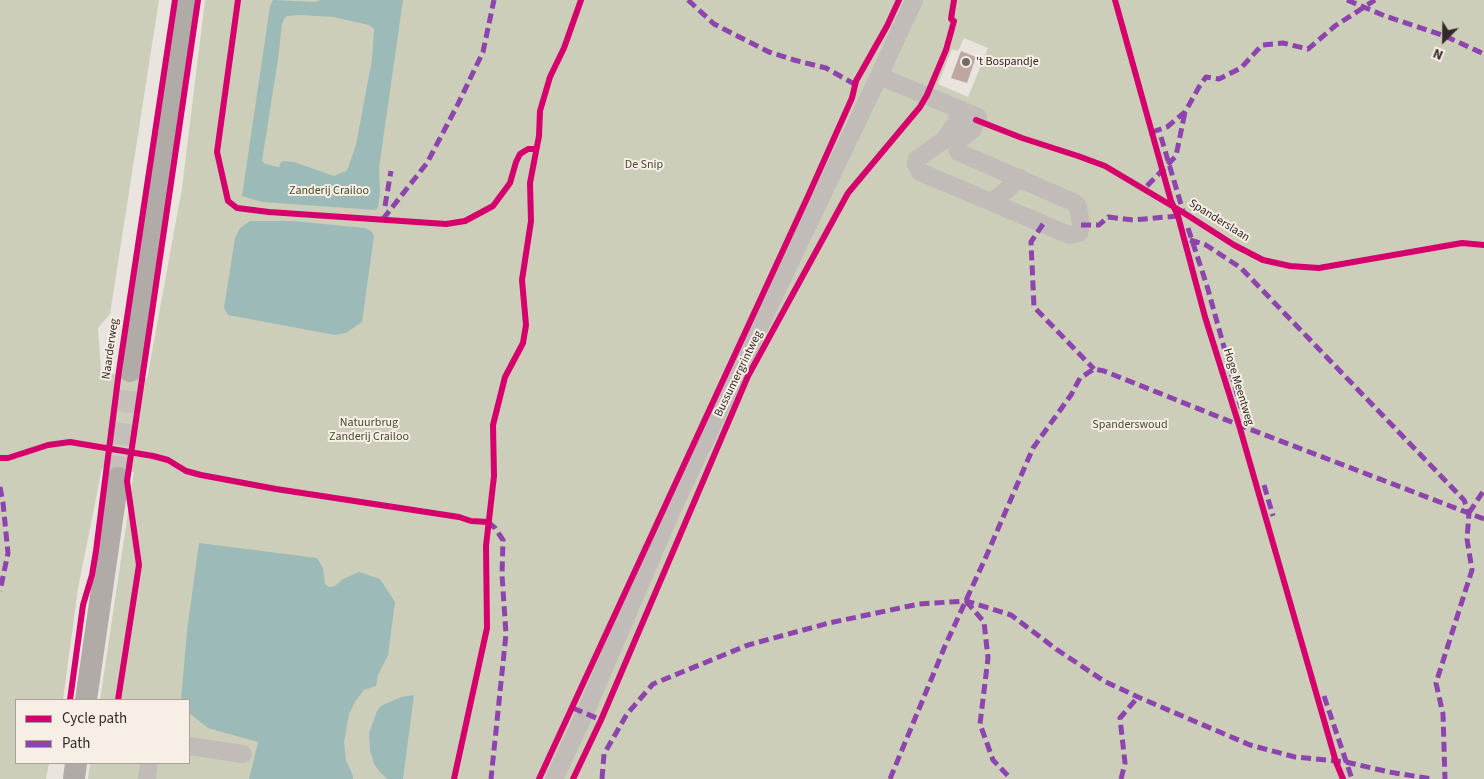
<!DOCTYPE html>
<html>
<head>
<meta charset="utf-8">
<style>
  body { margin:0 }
  #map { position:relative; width:1484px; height:779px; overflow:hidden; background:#eae4de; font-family:"Source Sans 3",sans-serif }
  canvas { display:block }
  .legend { position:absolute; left:15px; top:699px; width:175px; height:65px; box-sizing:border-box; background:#f7eee5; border:1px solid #a8a099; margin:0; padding:6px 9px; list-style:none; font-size:15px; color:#322a27 }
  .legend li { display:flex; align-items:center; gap:10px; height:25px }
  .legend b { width:25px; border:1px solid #a8a099 }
  .north { position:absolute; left:1419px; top:15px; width:50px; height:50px; -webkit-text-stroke:4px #f7eee5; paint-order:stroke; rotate:203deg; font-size:14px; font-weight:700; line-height:20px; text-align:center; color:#322a27 }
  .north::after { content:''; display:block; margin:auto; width:18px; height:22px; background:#322a27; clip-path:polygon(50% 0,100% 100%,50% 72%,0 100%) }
</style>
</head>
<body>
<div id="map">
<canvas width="1484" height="779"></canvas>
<ul class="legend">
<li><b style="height:6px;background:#d6006c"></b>Cycle path</li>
<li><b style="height:6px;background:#8e44ad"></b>Path</li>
</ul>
<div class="north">N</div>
</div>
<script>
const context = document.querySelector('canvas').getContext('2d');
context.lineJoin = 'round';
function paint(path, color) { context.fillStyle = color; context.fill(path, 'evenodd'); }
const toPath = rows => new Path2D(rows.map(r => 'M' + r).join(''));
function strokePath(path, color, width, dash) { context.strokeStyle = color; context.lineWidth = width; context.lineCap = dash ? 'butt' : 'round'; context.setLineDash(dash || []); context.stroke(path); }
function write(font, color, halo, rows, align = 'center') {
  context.font = font + ' "Source Sans 3",sans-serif'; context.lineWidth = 4; context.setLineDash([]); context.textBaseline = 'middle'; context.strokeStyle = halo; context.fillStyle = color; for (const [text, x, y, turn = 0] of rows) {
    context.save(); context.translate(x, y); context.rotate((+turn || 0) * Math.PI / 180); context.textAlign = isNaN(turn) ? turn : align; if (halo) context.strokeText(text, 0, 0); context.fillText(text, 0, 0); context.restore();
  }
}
const green = toPath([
  [0,0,159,0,110,314,98,328,101,372,147,379,182,188,205,0,1484,0,1484,779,88,779,90,763,189,763,189,700,100,700,134,472,102,468,78,588,63,700,16,700,16,763,49,763,46,779,0,779],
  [964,38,988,48,968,97,938,84,952,49,958,51]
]);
const water = toPath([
  [273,0,315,2,321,0,403,0,379,168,380,192,378,207,376,210,262,202,242,196,270,6],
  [300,15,333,17,369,25,374,29,372,59,356,145,348,168,346,171,334,176,294,162,284,161,281,162,279,167,265,164,262,161,278,59,282,24,284,19,287,16],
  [250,221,294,221,365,228,371,231,374,236,362,322,346,333,335,335,228,315,224,308,235,238,240,228],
  [199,543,317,558,323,568,325,584,329,587,335,586,343,579,359,572,380,579,395,602,388,655,378,675,376,686,364,690,355,702,349,714,344,742,346,760,353,776,353,779,249,779,258,742,208,728,189,713,189,700,181,700,187,631],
  [414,695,403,779,387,779,379,771,374,764,370,750,369,733,377,711,381,706,401,697]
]);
const building = toPath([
  [961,51,976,57,967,83,951,78]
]);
const majorTunnel = toPath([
  [118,478,130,371]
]);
const minor = toPath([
  [879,76,978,117,973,129,957,142,958,152,1073,202,1078,206,1081,225,1079,233,1069,235,920,172,916,164,917,159,944,140,956,123,958,117,956,108],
  [993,202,1020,178],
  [189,746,243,754],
  [147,779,149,763],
  [554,779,585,713,674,505,879,76,914,0]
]);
const major = toPath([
  [130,371,186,0],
  [86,700,118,478],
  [74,779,76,763]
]);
const quiet = toPath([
  [688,0,714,24,769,52,794,60,826,68,856,85],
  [1347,0,1385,16,1445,36,1484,54],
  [1152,132,1167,127,1185,112,1199,87,1206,77,1219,79,1241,68,1262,45,1283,43,1308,49,1335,26,1375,0],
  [1161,137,1183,211],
  [1147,186,1176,156,1185,112],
  [385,206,391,171],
  [383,219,427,163,457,106,483,52,494,0],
  [1043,224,1031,242,1034,307,1094,369],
  [1081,225,1099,225,1108,217,1133,220,1178,216],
  [1188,228,1207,286,1241,408],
  [1190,240,1206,245,1241,268,1464,500,1469,513,1467,539,1472,570,1436,683,1443,714,1445,779],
  [1264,485,1273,516],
  [0,487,3,503,8,553,0,591],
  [1469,513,1484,490],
  [488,522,495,528,503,540,502,575,506,634,491,779],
  [966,601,984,622,988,658,980,724,993,760,1011,779],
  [1324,696,1352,779],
  [573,708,601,720],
  [602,779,604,754,627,714,653,684,748,645,829,623,919,604,966,601,1011,615,1056,649,1104,681,1138,697,1250,745,1295,757,1346,762,1389,772,1432,779],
  [890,779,945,646,985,559,1033,448,1071,395,1080,378,1094,369,1104,371,1239,425,1484,519],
  [1121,779,1125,763,1120,718,1138,697]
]);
const cycleway = toPath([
  [238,0,217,152,228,201,237,208,269,212,446,224,465,221,493,206,510,183,516,162,520,154,528,149,536,149],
  [1115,0,1171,201,1178,216,1205,317,1239,425,1336,762,1343,779],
  [976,120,1022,138,1078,156,1105,166,1184,213,1234,245,1263,260,1290,266,1319,268,1462,243,1484,245],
  [0,458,8,458,48,445,70,442,153,456,168,460,186,471,201,475,276,489,459,517,471,521,488,522],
  [70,700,83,605,92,575,96,551,119,371,175,0],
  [118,700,139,565,127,481,198,0],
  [454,779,487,628,486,546,494,476,493,425,505,377,523,343,526,325,522,280,531,221,530,183,539,136,540,111,550,77,564,48,581,0],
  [539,779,809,194,852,98,856,81,887,26,899,0],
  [573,779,601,720,748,376,848,193,920,107,927,95,946,50,954,21,951,19,954,0]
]);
const markers = [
  [966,62,5,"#726b67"]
];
const poiNames = [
  ["'t Bospandje",976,62]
];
const parkNames = [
  ["De Snip",644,165],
  ["Zanderij Crailoo",329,191],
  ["Natuurbrug",369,423],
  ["Zanderij Crailoo",369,437],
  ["Spanderswoud",1130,425]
];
const streetNames = [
  ["Spanderslaan",1219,221,32],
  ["Naarderweg",111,349,-82],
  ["Bussumergrintweg",739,374,-64],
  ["Hoge Meentweg",1238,387,73]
];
paint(green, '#ccceb9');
paint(water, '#9cbbb8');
paint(building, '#bca8a1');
strokePath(majorTunnel, '#c5bfb9', 22, [22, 11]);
strokePath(minor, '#c2bcb8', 18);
strokePath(major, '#b1aba7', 22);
strokePath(quiet, '#8e44ad', 5, [10, 5]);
strokePath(cycleway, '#d6006c', 6);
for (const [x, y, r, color] of markers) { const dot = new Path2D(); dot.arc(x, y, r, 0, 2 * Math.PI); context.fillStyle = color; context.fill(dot); strokePath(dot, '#f7eee5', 2); }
write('12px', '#322a27', '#f7eee5', poiNames, 'left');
write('12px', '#444e2d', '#f7eee5', parkNames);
write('12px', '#322a27', '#f7eee5', streetNames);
</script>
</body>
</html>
